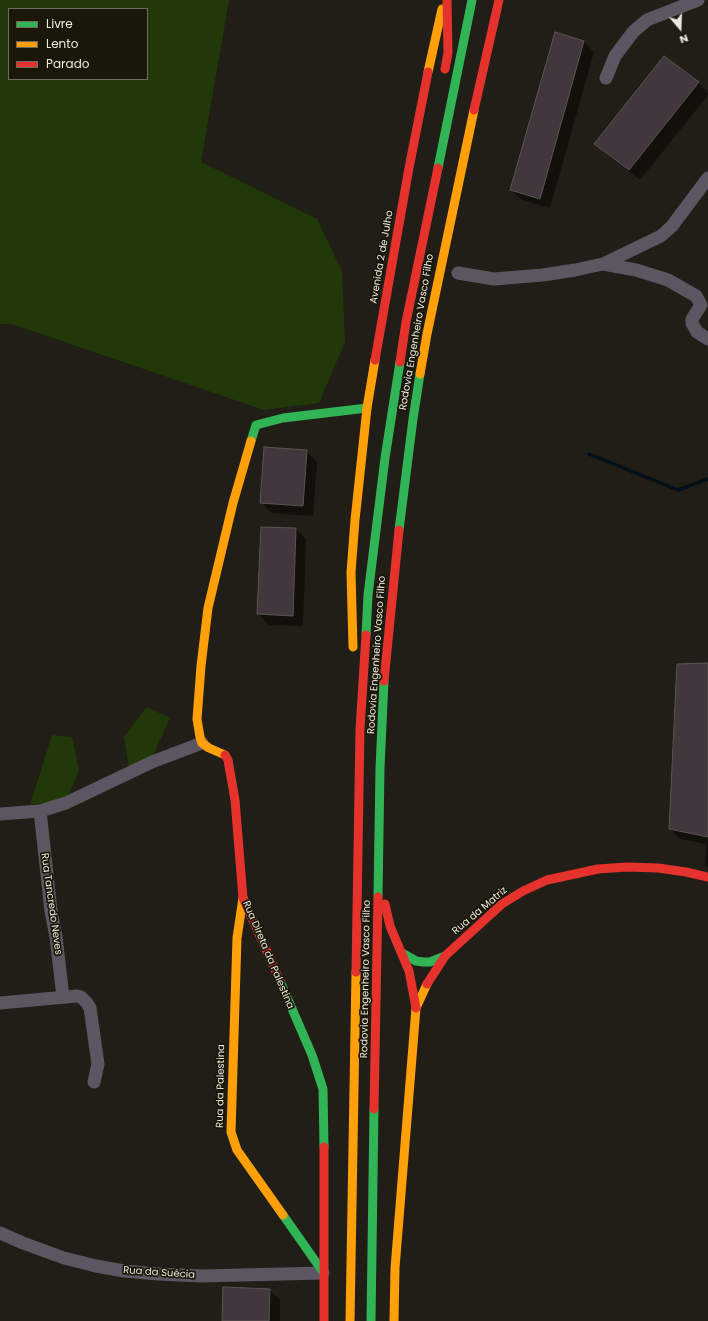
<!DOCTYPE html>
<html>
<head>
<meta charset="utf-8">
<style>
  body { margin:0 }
  #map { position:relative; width:708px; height:1321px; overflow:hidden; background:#201e16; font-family:Poppins,sans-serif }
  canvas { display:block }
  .legend { position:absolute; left:8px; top:8px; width:140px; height:72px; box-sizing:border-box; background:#1a1709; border:1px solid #6e6b5f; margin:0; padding:5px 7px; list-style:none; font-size:12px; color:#ebeae0 }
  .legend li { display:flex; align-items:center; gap:8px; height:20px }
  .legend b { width:20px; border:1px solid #6e6b5f }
  .north { position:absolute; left:660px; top:8px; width:40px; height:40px; -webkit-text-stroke:3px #1a1709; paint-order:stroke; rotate:161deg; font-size:11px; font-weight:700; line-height:16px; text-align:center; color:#ebeae0 }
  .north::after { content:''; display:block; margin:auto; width:14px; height:18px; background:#ebeae0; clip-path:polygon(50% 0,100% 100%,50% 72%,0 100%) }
</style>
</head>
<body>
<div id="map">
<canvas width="708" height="1321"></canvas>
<ul class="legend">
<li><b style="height:5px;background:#30b455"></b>Livre</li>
<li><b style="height:5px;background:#ff9f0a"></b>Lento</li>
<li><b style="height:5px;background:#e5322d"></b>Parado</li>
</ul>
<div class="north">N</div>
</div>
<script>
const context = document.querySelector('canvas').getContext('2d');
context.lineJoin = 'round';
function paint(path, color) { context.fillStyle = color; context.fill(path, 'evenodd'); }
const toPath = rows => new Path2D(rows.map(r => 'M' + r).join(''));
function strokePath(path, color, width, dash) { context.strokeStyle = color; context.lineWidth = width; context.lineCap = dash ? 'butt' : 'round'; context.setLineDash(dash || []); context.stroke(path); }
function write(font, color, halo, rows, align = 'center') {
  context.font = font + ' Poppins,sans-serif'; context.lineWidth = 3.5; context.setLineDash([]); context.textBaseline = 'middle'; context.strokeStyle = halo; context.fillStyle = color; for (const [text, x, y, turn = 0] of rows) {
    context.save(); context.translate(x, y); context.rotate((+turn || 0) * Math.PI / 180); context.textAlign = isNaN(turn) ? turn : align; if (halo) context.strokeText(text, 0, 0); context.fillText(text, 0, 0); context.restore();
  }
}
const green = toPath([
  [0,0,229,0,201,162,317,219,342,271,345,342,319,403,264,410,12,324,0,324],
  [9,9,147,9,147,79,9,79],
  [147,707,170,718,152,758,129,769,124,737],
  [52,735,72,737,79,770,67,799,30,805]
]);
const shadow = toPath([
  [555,34,584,42,594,52,550,208,522,200,511,190],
  [665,57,699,83,708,93,708,95,640,180,606,154,596,144],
  [306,451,317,462,313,516,272,513,261,502],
  [296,529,306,539,303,626,269,625,258,614],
  [708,664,708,868,705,865,706,844,680,839,670,829],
  [270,1290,280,1300,280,1321,223,1321]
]);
const stream = toPath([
  [589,454,678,490,708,479]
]);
const building = toPath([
  [555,32,584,41,540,199,510,190,555,32],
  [664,56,699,82,629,170,594,144,664,56],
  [264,447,307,450,303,506,260,503,264,447],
  [261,527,296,528,293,616,257,614,261,527],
  [708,663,708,837,669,829,677,664,708,663],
  [223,1287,270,1289,269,1321,222,1321,223,1287]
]);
const street = toPath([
  [606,78,615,56,633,32,647,20,698,0],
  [603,264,636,270,668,280,696,296,701,305],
  [458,273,494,279,543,275,575,270,603,264,661,236,672,226,708,178],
  [701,305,692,319,692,323,697,332,708,339],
  [40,811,51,911,56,937,63,997],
  [0,814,40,811,66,803,152,762,202,743],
  [0,1003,77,996,81,997,87,1003,90,1008,98,1064,94,1082],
  [0,1233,23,1243,64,1258,96,1266,124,1271,158,1274,201,1276,323,1273]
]);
const fast = toPath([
  [438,168,472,0],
  [251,441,256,425,283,418,367,408],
  [399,530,413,419,420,374],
  [366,635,368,595,385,458,400,362],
  [378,897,380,768,384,681],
  [402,953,416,961,423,962,430,962,445,956],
  [280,981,312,1055,323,1089,324,1147],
  [283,1215,323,1272],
  [371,1321,374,1109]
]);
const slow = toPath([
  [428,72,442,9],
  [420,374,427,334,474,110],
  [355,520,367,408,375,360],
  [353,647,351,572,355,520],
  [225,755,209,748,202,743,200,737,197,719,201,666,208,608,233,503,251,441],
  [243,898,237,938,231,1132,237,1150,283,1215],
  [350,1321,356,972],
  [394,1321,395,1268,416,1008,427,984]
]);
const jam = toPath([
  [445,69,448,53,447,0],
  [474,110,499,0],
  [375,360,409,168,428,72],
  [400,362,406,322,438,168],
  [384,681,399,530],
  [225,755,228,760,235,800,243,898,280,981],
  [385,904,390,926,409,971,416,1008],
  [356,972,360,729,366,635],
  [427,984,445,956,502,904,523,891,547,880,598,869,627,867,658,868,686,872,708,877],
  [374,1109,378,897],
  [324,1147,324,1321]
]);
const streetNames = [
  ["Avenida 2 de Julho",382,257,-80],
  ["Rodovia Engenheiro Vasco Filho",417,332,-80],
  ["Rodovia Engenheiro Vasco Filho",377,655,-86],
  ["Rua Tancredo Neves",51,904,82],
  ["Rua da Matriz",480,911,-40],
  ["Rua Direta da Palestina",268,955,67],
  ["Rodovia Engenheiro Vasco Filho",366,979,-89],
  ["Rua da Palestina",221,1086,-89],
  ["Rua da Suécia",159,1273,4]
];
paint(green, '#213808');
paint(shadow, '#0007');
strokePath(stream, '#030f19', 3.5);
paint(building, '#42373c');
strokePath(building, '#595554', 1);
strokePath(street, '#5c5662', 13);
strokePath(fast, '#30b455', 9);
strokePath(slow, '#ff9f0a', 9);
strokePath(jam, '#e5322d', 9);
write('10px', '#ebeae0', '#1a1709', streetNames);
</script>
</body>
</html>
